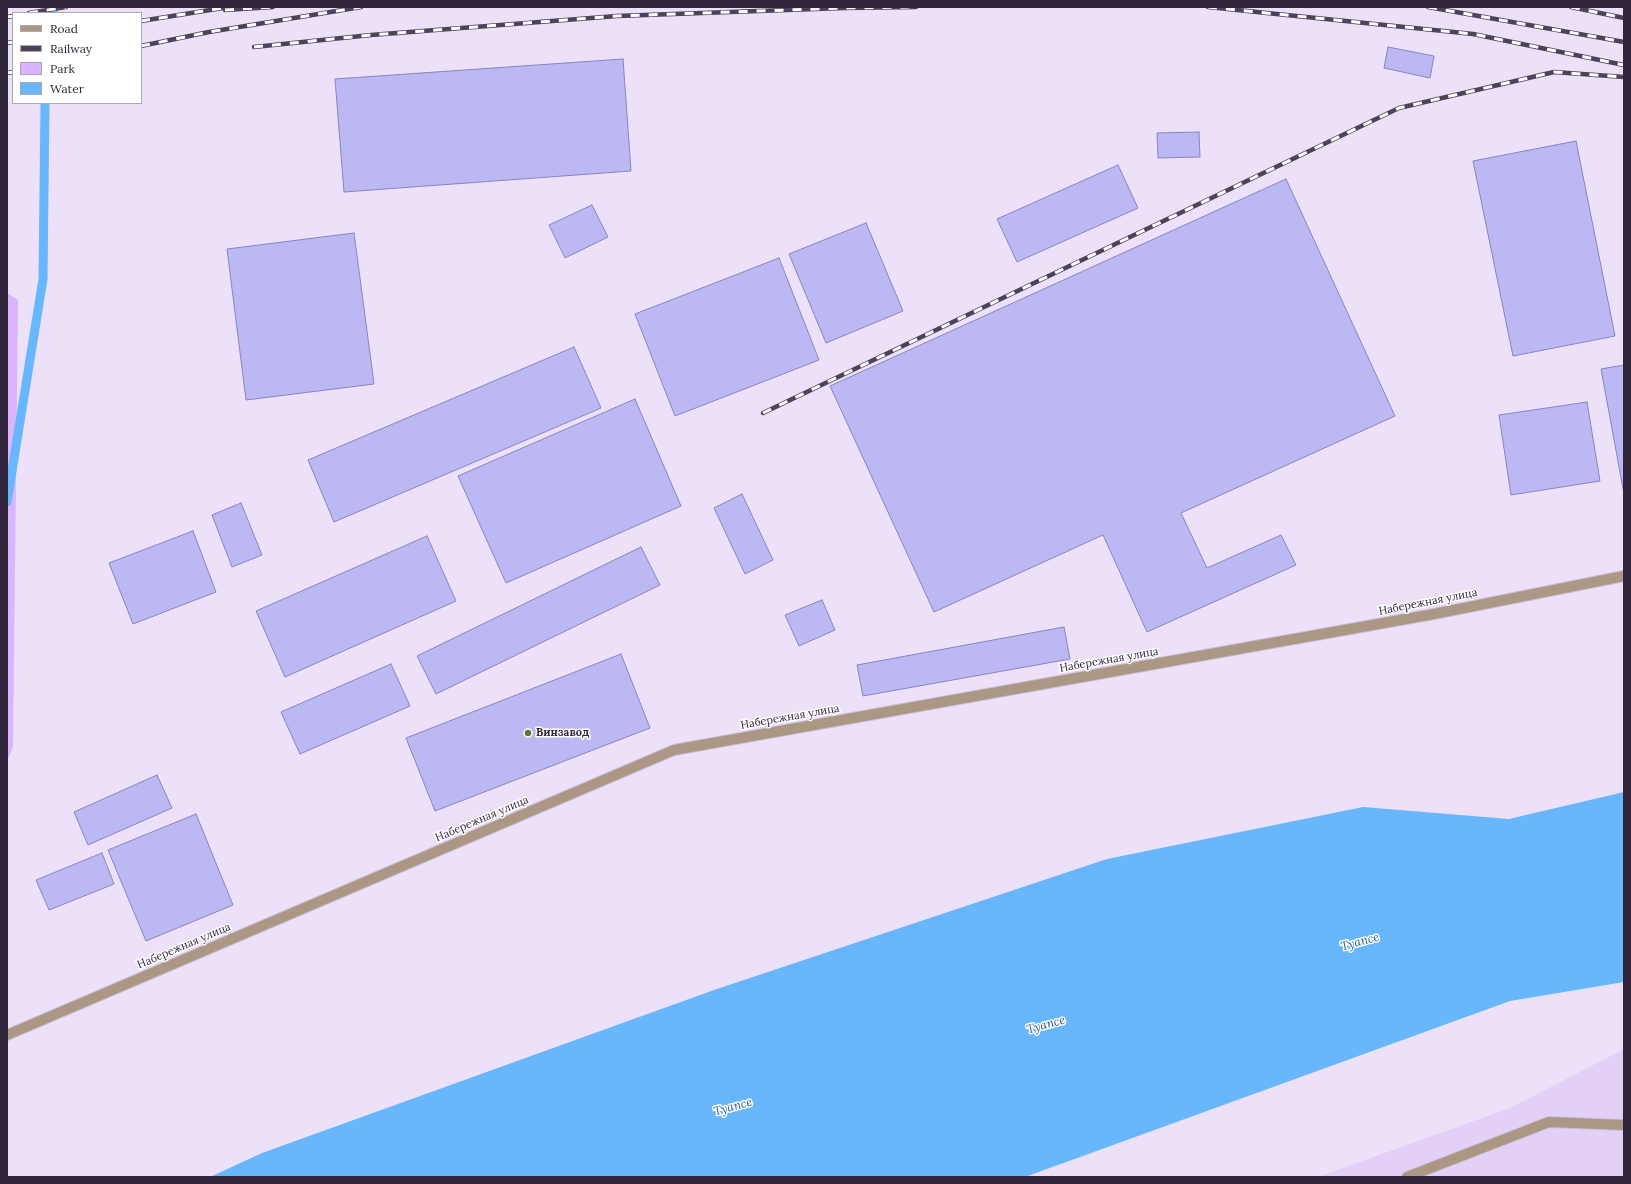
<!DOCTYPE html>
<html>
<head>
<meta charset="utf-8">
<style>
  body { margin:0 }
  #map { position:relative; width:1631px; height:1184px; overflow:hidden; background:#ece1f8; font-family:Lora,serif }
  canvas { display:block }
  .frame { position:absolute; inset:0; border:8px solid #2f243a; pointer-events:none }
  .legend { position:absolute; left:12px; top:12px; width:130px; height:92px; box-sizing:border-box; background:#fff; border:1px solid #aca7b0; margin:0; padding:5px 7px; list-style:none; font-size:12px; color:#2f243a }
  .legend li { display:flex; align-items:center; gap:8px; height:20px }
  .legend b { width:20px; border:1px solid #aca7b0 }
</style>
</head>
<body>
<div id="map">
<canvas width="1631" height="1184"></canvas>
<div class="frame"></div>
<ul class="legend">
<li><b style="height:5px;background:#ab9783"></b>Road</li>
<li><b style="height:5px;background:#4d4258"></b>Railway</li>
<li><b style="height:11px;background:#d9b4ff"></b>Park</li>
<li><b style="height:11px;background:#68b7fc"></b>Water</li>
</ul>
</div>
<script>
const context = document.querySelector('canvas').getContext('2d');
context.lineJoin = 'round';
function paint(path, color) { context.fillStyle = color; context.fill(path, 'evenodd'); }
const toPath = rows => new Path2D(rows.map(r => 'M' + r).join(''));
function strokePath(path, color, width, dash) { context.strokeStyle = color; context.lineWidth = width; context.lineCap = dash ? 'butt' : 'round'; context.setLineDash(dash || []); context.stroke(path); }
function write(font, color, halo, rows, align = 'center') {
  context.font = font + ' Lora,serif'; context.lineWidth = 3; context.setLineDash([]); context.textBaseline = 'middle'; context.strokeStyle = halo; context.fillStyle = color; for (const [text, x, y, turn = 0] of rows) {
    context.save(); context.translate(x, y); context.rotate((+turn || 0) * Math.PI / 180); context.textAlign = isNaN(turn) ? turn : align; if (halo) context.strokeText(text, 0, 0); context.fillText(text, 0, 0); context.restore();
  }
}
const built = toPath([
  [1624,1049,1624,1177,1318,1177,1510,1108]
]);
const green = toPath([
  [7,293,18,300,13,747,7,761]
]);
const water = toPath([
  [1624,792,1624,982,1510,1001,1025,1177,210,1177,262,1153,714,990,1107,859,1363,807,1509,819]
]);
const stream = toPath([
  [53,13,53,7],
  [7,502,43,279,45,103]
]);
const building = toPath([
  [1388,47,1434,56,1430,78,1384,68,1388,47],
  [623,59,631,171,344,192,335,79,623,59],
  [1199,132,1200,157,1158,158,1157,133,1199,132],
  [1576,141,1615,336,1513,356,1473,161,1576,141],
  [1118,165,1138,208,1017,262,997,219,1118,165],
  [1286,179,1395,416,1181,513,1207,568,1281,535,1296,565,1147,632,1103,535,934,612,830,386,1286,179],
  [592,205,608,237,565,258,549,225,592,205],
  [866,223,903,311,826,343,789,254,866,223],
  [354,233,374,384,246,400,227,249,354,233],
  [779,258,819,360,675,416,635,314,779,258],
  [574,347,601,408,334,522,308,460,574,347],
  [1624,365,1624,494,1601,369,1624,365],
  [635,399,681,506,506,583,458,476,635,399],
  [1587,402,1600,481,1511,495,1499,415,1587,402],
  [742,494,773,560,745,574,714,508,742,494],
  [241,503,262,555,232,567,212,515,241,503],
  [193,531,216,592,133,624,109,563,193,531],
  [427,536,456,601,285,677,256,611,427,536],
  [641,547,660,585,436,694,417,656,641,547],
  [822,600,835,630,799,646,785,615,822,600],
  [1064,627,1070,659,863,696,857,665,1064,627],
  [621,654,650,728,435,811,406,738,621,654],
  [391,664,410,706,300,754,281,712,391,664],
  [157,775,172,808,88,845,74,812,157,775],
  [196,814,233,905,146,941,108,850,196,814],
  [102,853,114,884,49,910,36,880,102,853]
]);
const minor = toPath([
  [7,1035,674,750,1434,614,1624,576],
  [1407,1177,1549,1122,1624,1125]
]);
const rail = toPath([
  [1208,7,1473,34,1624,65],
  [1428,7,1624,42],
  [1571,7,1624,18],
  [225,10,273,7],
  [29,13,66,7],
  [7,17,13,16],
  [141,21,229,7],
  [7,43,13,42],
  [141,46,209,32,361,7],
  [254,47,371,35,617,16,844,8,916,7],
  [7,73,13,72],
  [763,413,1399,108,1554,72,1624,77]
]);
const markers = [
  [528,733,4,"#5c782c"]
];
const streetNames = [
  ["Набережная улица",1428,602,-11],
  ["Набережная улица",1109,660,-10],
  ["Набережная улица",790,717,-10],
  ["Набережная улица",482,819,-23],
  ["Набережная улица",184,946,-23]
];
const poiNames = [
  ["Винзавод",536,733]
];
const waterNames = [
  ["Туапсе",1360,942,-15],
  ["Туапсе",1046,1025,-15],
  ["Туапсе",733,1107,-15]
];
paint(built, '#e3d0f7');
paint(green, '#d9b4ff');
paint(water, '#68b7fc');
strokePath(stream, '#68b7fc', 9);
paint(building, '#bbb8f4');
strokePath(building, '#8884bd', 1);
strokePath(minor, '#cabfd6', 12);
strokePath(minor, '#ab9783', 10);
strokePath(rail, '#4d4258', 4.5);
strokePath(rail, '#fff', 3, [9]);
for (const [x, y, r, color] of markers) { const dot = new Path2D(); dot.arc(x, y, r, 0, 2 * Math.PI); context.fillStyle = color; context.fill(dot); strokePath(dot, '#fff', 1.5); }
write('11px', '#2f243a', '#fff', streetNames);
write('bold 11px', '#2f243a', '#fff', poiNames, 'left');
write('italic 12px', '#245b88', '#fff', waterNames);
</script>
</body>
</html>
